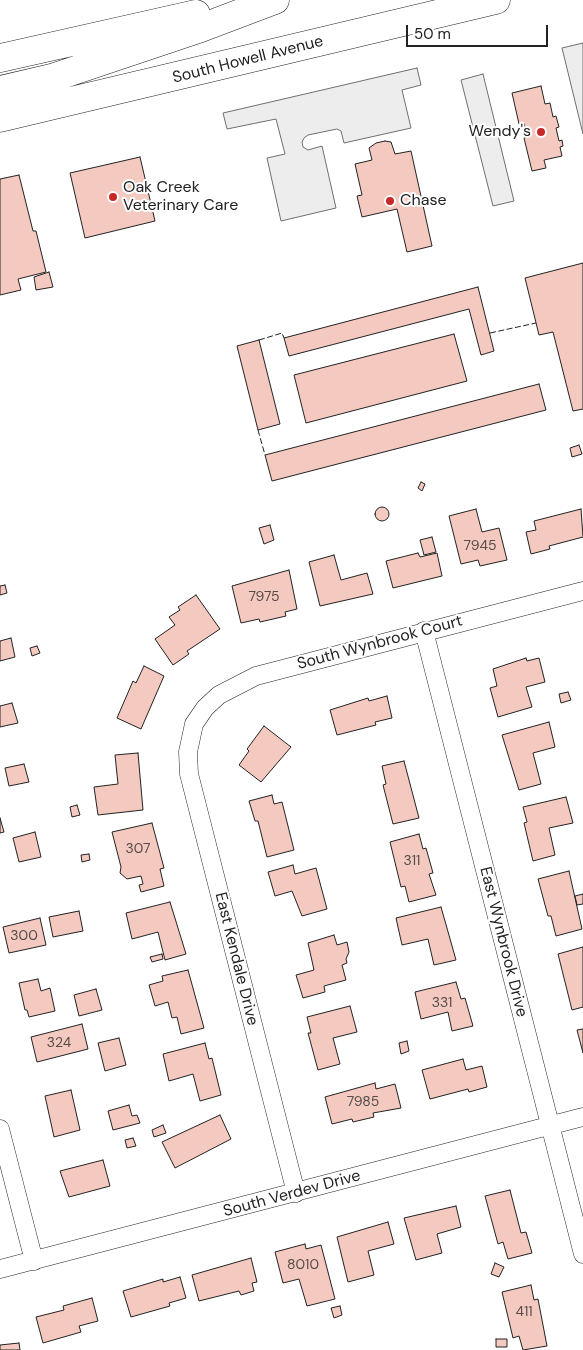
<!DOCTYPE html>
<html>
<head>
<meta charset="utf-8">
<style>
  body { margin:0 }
  #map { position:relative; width:583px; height:1350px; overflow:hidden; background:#fff; font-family:"DM Sans",sans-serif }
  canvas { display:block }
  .scale { position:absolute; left:406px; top:25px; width:142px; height:22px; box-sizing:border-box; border:2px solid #222; border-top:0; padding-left:6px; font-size:15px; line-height:18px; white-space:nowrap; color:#222; -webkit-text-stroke:4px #fff; paint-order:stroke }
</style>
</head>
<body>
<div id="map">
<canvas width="583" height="1350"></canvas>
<div class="scale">50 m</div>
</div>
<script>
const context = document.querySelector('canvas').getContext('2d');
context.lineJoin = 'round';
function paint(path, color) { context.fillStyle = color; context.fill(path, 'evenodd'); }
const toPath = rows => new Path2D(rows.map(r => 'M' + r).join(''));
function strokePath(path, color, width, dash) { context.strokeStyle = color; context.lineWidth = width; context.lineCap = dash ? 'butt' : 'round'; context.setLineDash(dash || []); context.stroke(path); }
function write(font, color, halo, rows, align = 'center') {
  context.font = font + ' "DM Sans",sans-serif'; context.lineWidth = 4; context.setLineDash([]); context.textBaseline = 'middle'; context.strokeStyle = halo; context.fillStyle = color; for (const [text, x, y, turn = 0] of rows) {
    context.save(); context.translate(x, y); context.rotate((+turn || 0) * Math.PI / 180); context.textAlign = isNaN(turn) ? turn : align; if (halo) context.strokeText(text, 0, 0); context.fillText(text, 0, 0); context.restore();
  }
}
const parking = toPath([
  [583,43,583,134,562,48,583,43],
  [417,68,421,85,402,90,411,128,344,143,341,131,337,129,308,135,304,138,302,142,303,147,308,150,322,146,336,208,281,221,267,158,285,154,276,119,227,129,223,113,417,68],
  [483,74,514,201,493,206,461,80,483,74]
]);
const building = toPath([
  [541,86,545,104,550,103,553,117,556,116,559,127,556,128,559,141,562,140,563,146,560,147,562,156,544,160,546,168,532,171,524,138,527,137,524,123,519,124,512,93,541,86],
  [385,141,391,142,395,154,411,151,432,246,407,252,397,209,362,217,357,196,362,195,355,164,372,160,369,148,376,143,385,141],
  [140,157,155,221,85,238,70,173,140,157],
  [19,175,33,231,36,231,46,272,18,279,21,290,0,295,0,179,19,175],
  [583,263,583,409,573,411,553,332,539,335,525,278,583,263],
  [49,272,53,287,36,290,34,277,49,272],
  [478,287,494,351,481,355,469,309,289,356,284,338,478,287],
  [454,334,467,381,306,423,294,375,454,334],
  [259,340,280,424,258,430,237,346,259,340],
  [539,384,546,410,272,481,265,455,539,384],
  [579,445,582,454,572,457,570,448,579,445],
  [421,482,425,484,422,491,418,488,421,482],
  '375 514a7 7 0 1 1 14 0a7 7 0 1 1-14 0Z',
  [476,509,482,532,499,528,507,560,480,566,478,560,461,564,449,516,476,509],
  [581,509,583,537,549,546,550,549,531,554,526,532,536,530,534,521,581,509],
  [270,525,274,540,264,544,259,528,270,525],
  [432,537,436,552,424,555,420,540,432,537],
  [418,553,420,557,437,553,442,576,393,588,386,561,418,553],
  [334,555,341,580,367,573,373,594,320,606,309,562,334,555],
  [289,570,297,609,285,612,286,616,260,622,259,619,241,623,232,586,289,570],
  [5,585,7,593,0,595,0,586,5,585],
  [196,595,220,629,187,651,189,654,173,665,155,639,175,625,169,617,180,610,178,607,196,595],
  [11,638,15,657,0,661,0,641,11,638],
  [37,646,40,653,32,656,30,648,37,646],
  [526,658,527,661,539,658,545,682,526,687,532,707,498,717,490,688,497,686,493,669,526,658],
  [144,666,164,676,141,729,117,718,133,681,136,683,144,666],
  [568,692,571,700,561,703,559,694,568,692],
  [387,696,392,718,375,722,376,725,337,735,330,710,368,698,369,701,387,696],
  [12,703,18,723,0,727,0,706,12,703],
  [549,722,555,747,533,753,541,784,519,790,502,735,549,722],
  [264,726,291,747,261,782,239,765,249,751,247,749,264,726],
  [138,753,143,810,98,815,94,787,118,784,115,755,138,753],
  [404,761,419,818,393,824,383,785,386,784,382,766,404,761],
  [24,764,29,782,9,786,5,768,24,764],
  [272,795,274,804,282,802,294,850,267,857,258,821,255,821,249,801,272,795],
  [566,797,573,823,549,828,555,855,533,861,524,823,527,822,523,807,566,797],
  [77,805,80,815,72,817,70,807,77,805],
  [0,818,4,832,0,833,0,818],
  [152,823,164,868,160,869,164,886,141,892,139,885,143,884,141,876,127,879,120,873,121,867,112,832,152,823],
  [35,832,41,857,19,862,13,838,35,832],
  [419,834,423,849,426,848,433,873,429,874,436,895,409,902,405,886,401,887,390,842,419,834],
  [89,854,90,860,82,862,81,855,89,854],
  [293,865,295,874,316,868,327,909,302,916,292,891,275,896,268,872,293,865],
  [569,871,582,929,556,936,551,916,548,916,538,879,569,871],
  [583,894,583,904,577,905,575,896,583,894],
  [170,902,186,954,165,960,158,932,132,939,126,913,170,902],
  [441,907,456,960,434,965,428,939,402,945,396,918,441,907],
  [79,911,83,931,53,937,49,917,79,911],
  [40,918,46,945,9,953,3,927,40,918],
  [334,935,337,945,347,942,349,952,346,959,347,963,342,965,346,980,324,986,325,992,303,998,296,975,314,970,308,943,334,935],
  [583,947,583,1007,572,1010,558,954,583,947],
  [162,954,163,959,152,962,150,957,162,954],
  [188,970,204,1028,181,1034,177,1017,172,1018,168,1002,155,1006,149,985,163,981,162,976,188,970],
  [38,979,41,991,50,988,55,1011,29,1017,27,1010,25,1010,19,983,38,979],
  [456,982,461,999,465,998,473,1026,452,1031,448,1012,421,1019,415,992,456,982],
  [96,989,102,1010,79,1016,74,995,96,989],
  [350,1006,357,1032,333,1038,340,1064,318,1070,308,1033,311,1033,307,1017,350,1006],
  [82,1024,88,1049,37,1062,31,1037,82,1024],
  [583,1029,583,1053,577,1030,583,1029],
  [119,1038,126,1065,105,1071,98,1043,119,1038],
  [407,1041,409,1051,401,1054,399,1043,407,1041],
  [205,1043,209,1059,212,1058,221,1095,200,1101,193,1074,169,1081,163,1054,205,1043],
  [463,1059,466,1070,482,1066,487,1087,469,1092,468,1089,430,1099,422,1070,463,1059],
  [375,1083,376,1089,395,1084,401,1108,373,1113,374,1117,353,1122,352,1119,332,1124,325,1097,375,1083],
  [71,1090,80,1130,54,1137,45,1096,71,1090],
  [129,1105,132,1116,137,1115,140,1123,113,1130,108,1111,129,1105],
  [220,1115,231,1139,175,1168,162,1142,220,1115],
  [163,1125,166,1133,154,1137,152,1130,163,1125],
  [133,1138,136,1146,127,1148,125,1140,133,1138],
  [103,1160,110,1186,69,1197,60,1171,103,1160],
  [510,1190,521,1233,526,1232,532,1253,508,1259,503,1242,498,1244,485,1196,510,1190],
  [456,1206,461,1227,437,1234,442,1253,416,1260,404,1218,456,1206],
  [388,1222,394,1244,368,1251,374,1275,348,1282,337,1237,388,1222],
  [305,1244,306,1249,321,1245,335,1299,307,1306,299,1279,283,1283,275,1252,305,1244],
  [251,1258,257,1282,252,1283,254,1291,241,1295,239,1291,199,1301,192,1275,251,1258],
  [495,1263,504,1267,499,1277,491,1274,495,1263],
  [180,1277,186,1298,169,1303,170,1306,131,1317,123,1291,163,1279,163,1282,180,1277],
  [531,1285,534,1300,538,1299,547,1346,523,1350,519,1336,513,1338,502,1292,531,1285],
  [92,1298,98,1321,79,1326,81,1332,43,1343,36,1317,64,1310,63,1306,92,1298],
  [340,1306,342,1315,334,1318,331,1308,340,1306],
  [496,1339,507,1339,507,1347,496,1347,496,1339],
  [19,1343,20,1350,0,1350,0,1345,19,1343]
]);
const minor = toPath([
  [424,631,583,1254],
  [0,1129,34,1261],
  [296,1193,189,774,188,752,194,724,205,708,219,695,256,676,583,591],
  [0,1269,583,1117]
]);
const primary = toPath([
  [0,58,196,14],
  [0,90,52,78,201,28,275,0],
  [0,118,496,0]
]);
const fence = toPath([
  [490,333,536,323],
  [259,340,282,333,284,338],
  [258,430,265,455]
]);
const markers = [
  [541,132,5,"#c62828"],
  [113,197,5,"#c62828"],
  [390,201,5,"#c62828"]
];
const numberNames = [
  ["7945",480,546],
  ["7975",264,597],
  ["307",138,849],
  ["311",412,861],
  ["300",24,936],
  ["331",442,1003],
  ["324",59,1043],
  ["7985",363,1102],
  ["8010",303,1265],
  ["411",524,1312]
];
const streetNames = [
  ["South Howell Avenue",248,60,-14],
  ["South Wynbrook Court",380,643,-15],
  ["East Wynbrook Drive",503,942,76],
  ["East Kendale Drive",236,959,76],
  ["South Verdev Drive",292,1194,-15]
];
const poiNames = [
  ["Wendy's",531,132,"right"],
  ["Oak Creek",123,188],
  ["Veterinary Care",123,206],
  ["Chase",400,201]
];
paint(parking, '#ededed');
strokePath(parking, '#6f6f6f', 1);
paint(building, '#f3c9c0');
strokePath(building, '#222', 1);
strokePath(minor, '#222', 19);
strokePath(primary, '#222', 29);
strokePath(minor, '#fff', 18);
strokePath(primary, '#fff', 28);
strokePath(fence, '#222', 1, [6, 2.5]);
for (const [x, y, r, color] of markers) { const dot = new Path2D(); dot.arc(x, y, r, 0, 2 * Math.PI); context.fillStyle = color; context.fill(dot); strokePath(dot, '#fff', 2); }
write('14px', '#564c4a', null, numberNames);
write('16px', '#222', '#fff', streetNames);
write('16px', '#222', '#fff', poiNames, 'left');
</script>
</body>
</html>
